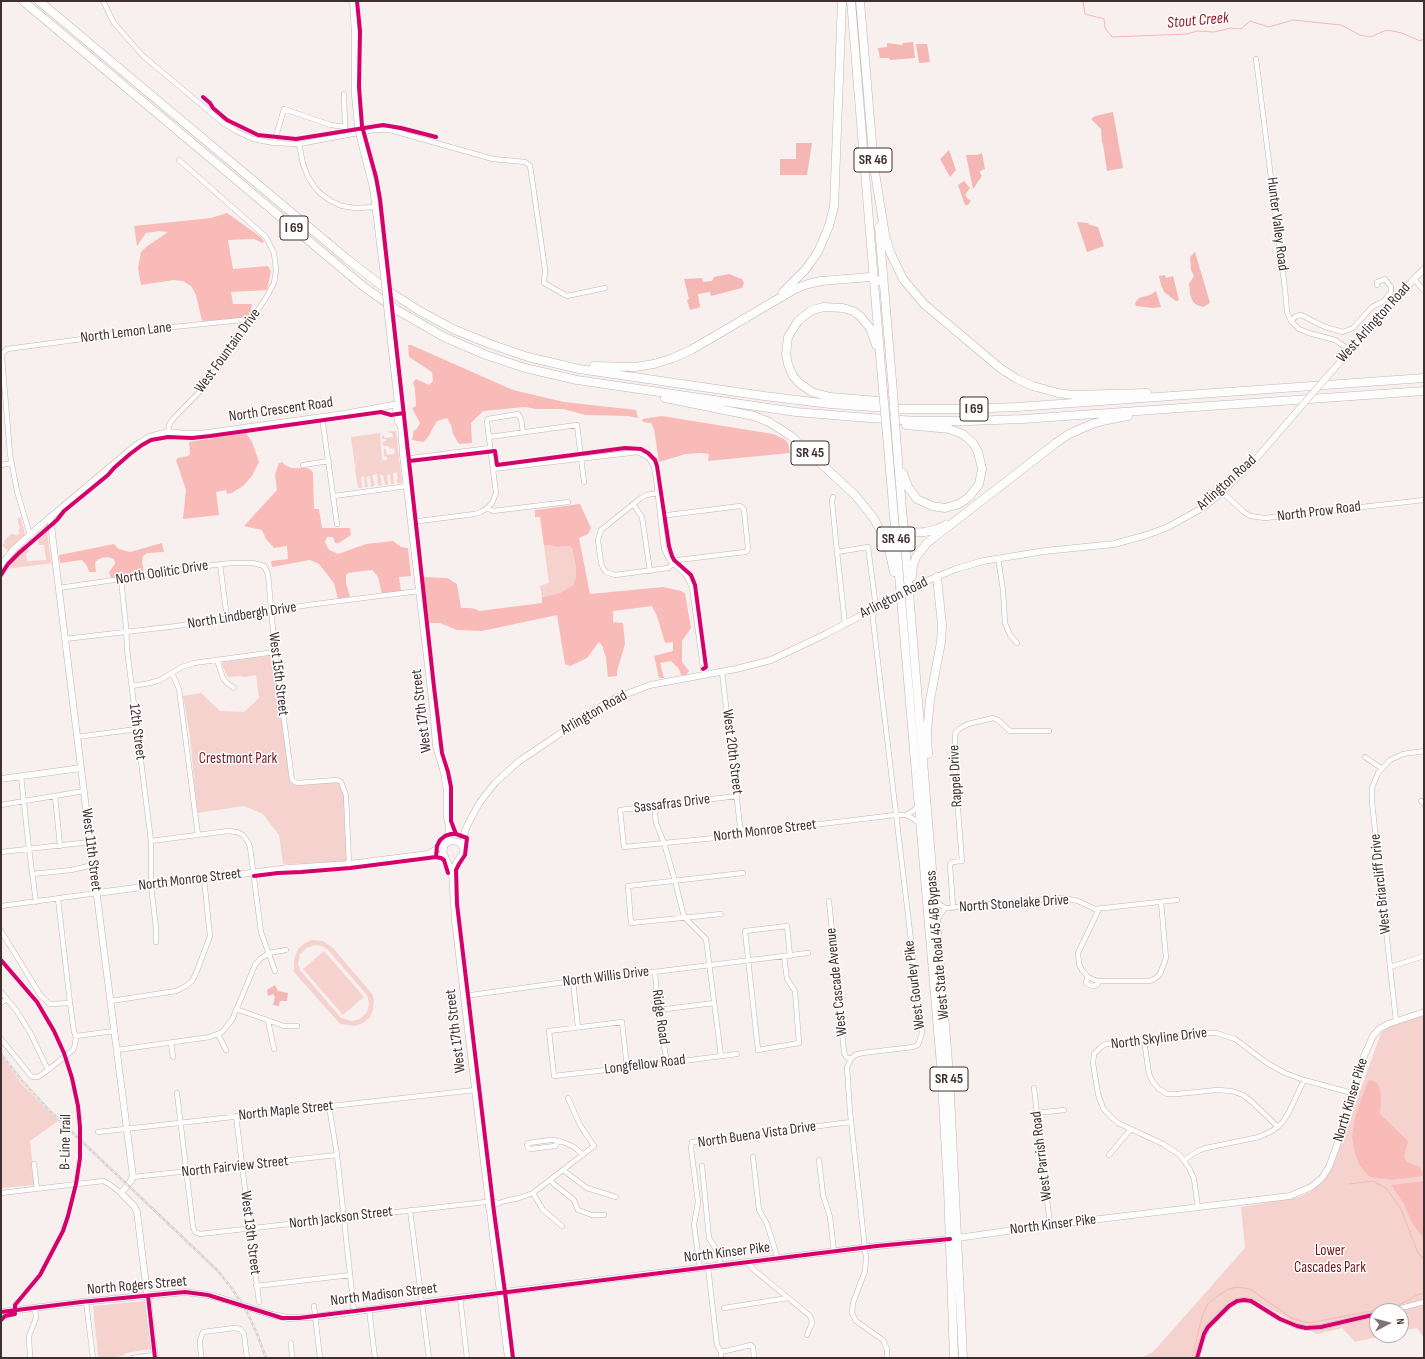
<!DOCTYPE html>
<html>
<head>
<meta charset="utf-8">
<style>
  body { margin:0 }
  #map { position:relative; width:1425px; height:1359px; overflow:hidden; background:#f8f0ef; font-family:"Sofia Sans Condensed",sans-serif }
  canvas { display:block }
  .frame { position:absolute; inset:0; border:2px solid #3f302f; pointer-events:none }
  .north { position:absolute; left:1369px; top:1303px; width:40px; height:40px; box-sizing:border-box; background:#fff; border:1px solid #b2acac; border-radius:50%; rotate:83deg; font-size:11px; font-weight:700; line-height:16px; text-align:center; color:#3f302f }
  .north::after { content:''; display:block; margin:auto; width:14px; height:18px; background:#807372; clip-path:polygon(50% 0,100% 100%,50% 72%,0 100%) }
</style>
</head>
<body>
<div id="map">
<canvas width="1425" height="1359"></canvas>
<div class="frame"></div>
<div class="north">N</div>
</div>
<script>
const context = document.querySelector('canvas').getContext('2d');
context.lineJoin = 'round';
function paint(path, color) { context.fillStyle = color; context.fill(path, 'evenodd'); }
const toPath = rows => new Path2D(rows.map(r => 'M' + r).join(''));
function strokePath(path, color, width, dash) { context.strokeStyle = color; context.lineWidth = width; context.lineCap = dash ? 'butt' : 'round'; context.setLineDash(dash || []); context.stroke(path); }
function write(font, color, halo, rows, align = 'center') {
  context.font = font + ' "Sofia Sans Condensed",sans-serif'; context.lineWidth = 3; context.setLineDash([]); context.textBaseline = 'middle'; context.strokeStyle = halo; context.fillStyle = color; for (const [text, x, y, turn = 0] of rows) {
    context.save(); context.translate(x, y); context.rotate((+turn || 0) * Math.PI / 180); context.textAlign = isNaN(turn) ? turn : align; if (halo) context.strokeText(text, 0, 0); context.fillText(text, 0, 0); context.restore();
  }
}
const green = toPath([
  [396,431,402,483,397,483,397,479,398,479,397,472,393,473,394,484,391,484,390,474,387,475,388,485,385,485,383,475,380,475,382,485,378,486,377,474,372,475,375,486,371,487,370,476,366,477,368,487,365,487,364,476,361,477,362,488,358,488,355,470,360,441,355,467,351,437,380,433,382,460,387,460,387,457,384,456,384,449,386,449,387,455,395,454,394,448,390,449,388,446,383,446,382,442,386,441,386,439,382,439,382,436,384,435,384,438,393,437,392,433,385,432],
  [21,517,25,535,8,551,2,545,5,543,4,541,11,534,14,534,16,536,20,533,18,530,20,528,17,519],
  [47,531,51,562,52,562,50,547,51,551,52,551,54,563,5,569,5,571,3,571,4,565,12,554,25,544,26,545,4,567,5,568,27,546,29,552,26,553,27,561,46,560,44,545,39,545,37,537],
  [550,545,556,547,569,546,572,548,576,567,576,577,573,585,560,593,542,597,540,586,549,583,544,546],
  [274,655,294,783,336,781,341,783,345,789,347,862,283,864,279,835,263,814,244,806,197,813,190,736,183,696,201,693,220,711,244,712,259,698,256,675,245,677,239,676,228,677,222,665,223,662],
  [312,940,323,941,333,948,372,994,374,1001,373,1010,370,1017,363,1023,355,1026,342,1024,341,1025,293,971,294,970,294,959,298,949,305,943],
  [315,945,322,946,328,950,367,995,369,1003,368,1009,366,1013,360,1019,352,1021,341,1018,300,970,298,963,300,954,307,948],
  [324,951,364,997,343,1015,303,969],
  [1424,1015,1424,1338,1417,1328,1401,1331,1401,1311,1377,1311,1377,1335,1386,1335,1355,1342,1342,1328,1317,1334,1252,1299,1243,1298,1239,1299,1211,1322,1195,1358,1141,1358,1153,1352,1245,1248,1241,1207,1299,1197,1310,1192,1324,1180,1335,1161,1381,1033,1388,1027],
  [1,1055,21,1083,58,1121,30,1141,35,1185,1,1188],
  [144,1301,150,1349,126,1353,123,1356,100,1358,98,1355,93,1306]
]);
const forest = toPath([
  [227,213,262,238,264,242,262,243,254,239,228,240,233,269,268,266,271,271,267,290,231,292,233,304,252,304,250,318,202,321,196,295,191,286,183,281,174,280,141,285,138,268,141,252,146,247,168,232,159,231,146,233,137,246,134,226,211,218],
  [408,345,411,345,513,390,564,402,636,410,638,418,628,416,586,415,563,409,536,409,525,407,483,411,471,423,472,443,459,444,453,434,451,425,447,418,437,421,428,437,423,442,412,440,414,430,416,430,420,423,412,408,416,406,415,389,413,382,416,379,429,385,433,381,432,372,409,357],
  [662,416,773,434,784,439,788,443,790,453,708,461,709,454,701,453,686,454,659,462,654,429,651,423,643,422,642,419],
  [246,433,252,442,259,462,252,476,243,486,232,493,227,494,226,490,216,492,219,515,183,519,186,490,176,460,178,458,188,456,190,454,189,442],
  [282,462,285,465,291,468,307,468,311,470,313,473,314,509,319,509,322,528,350,528,351,535,339,543,335,543,333,537,327,537,325,542,329,550,338,554,366,544,393,541,401,547,408,548,411,576,399,577,401,591,382,594,378,577,372,570,363,571,348,573,346,575,346,583,350,597,338,599,334,583,319,564,310,560,272,567,271,561,288,559,287,546,274,548,266,539,262,530,244,526,277,490,275,475,279,463],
  [580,504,591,528,588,534,579,538,590,594,663,587,681,591,685,593,691,628,682,641,682,662,689,671,686,675,681,675,679,669,671,661,660,663,664,678,659,678,654,656,673,651,673,642,665,643,657,616,652,606,613,611,613,622,623,623,625,644,617,671,617,676,608,677,606,658,602,645,599,642,587,658,570,666,565,664,557,615,482,631,457,630,440,623,429,623,423,577,447,578,457,584,461,608,470,608,475,609,479,611,542,603,542,597,560,593,573,585,576,577,576,567,572,548,569,546,556,547,550,545,544,546,540,517,535,517,535,510],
  [162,543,164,552,147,553,143,556,142,562,144,573,111,578,109,572,115,564,114,559,108,557,101,558,96,561,95,564,96,572,89,572,87,566,82,560,60,563,59,555,114,544,119,549,130,552],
  [1369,1080,1376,1082,1380,1089,1381,1101,1380,1114,1407,1140,1408,1143,1405,1152,1404,1158,1407,1162,1420,1167,1423,1173,1423,1176,1391,1180,1370,1177,1360,1166,1354,1150,1352,1136,1355,1117,1366,1086],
  [1424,1181,1424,1239,1412,1223,1404,1204,1391,1185]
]);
const water = toPath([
  [913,42,915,58,890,60,889,58,880,58,878,48,887,47,887,43,902,45,903,43],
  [916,44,927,44,930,62,919,63],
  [1113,112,1123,168,1107,171,1103,144,1102,143,1101,129,1091,119,1095,116],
  [796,143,812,143,807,175,780,175,780,159,796,159],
  [949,150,956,170,950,177,940,159],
  [982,153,985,169,980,171,980,173,982,176,973,189,966,155,977,155],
  [964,181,970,188,965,195,968,199,971,201,968,205,965,205,958,185],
  [1077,222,1088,223,1090,225,1098,227,1104,246,1087,252],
  [1195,252,1210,303,1203,307,1197,305,1193,302,1190,294,1189,284,1194,276,1191,270,1190,257],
  [729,274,742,279,744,283,742,288,711,296,710,292,698,294,700,307,690,310,687,300,689,299,684,279,702,278,703,282,712,281,714,277],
  [1165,275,1166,278,1173,276,1179,300,1176,301,1164,292,1161,285,1159,276],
  [1156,291,1161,307,1153,308,1136,306,1135,303,1139,298,1150,295],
  [275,985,278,991,288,993,287,1001,280,1001,279,1006,273,1005,275,997,273,994,268,996,267,990]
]);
const stream = toPath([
  [1081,1,1083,2,1085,14,1104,19,1105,28,1112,37,1187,34,1197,31,1214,32,1231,28,1241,29,1250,21,1269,27,1293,20,1341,25,1360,35,1370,37,1387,30,1402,33,1420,41,1424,39],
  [1349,1184,1373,1181,1386,1188,1401,1209,1418,1253,1424,1259],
  [1192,1358,1202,1317,1207,1305,1217,1296,1229,1289,1237,1287,1250,1289,1293,1319,1309,1323,1392,1307,1399,1305,1417,1295,1424,1293]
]);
const street = toPath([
  [103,1,114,23,143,56,223,123,236,131,253,139,274,143,299,144,303,164,308,177,316,189,321,194,331,201,342,206,355,208,376,207],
  [1256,59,1285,289,1287,312,1291,321,1299,329,1309,333,1335,340,1350,350],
  [344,94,345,127],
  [274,143,284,109,331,125,345,127,348,135],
  [299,144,374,130,390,130,493,159,525,162,530,166,531,172,545,269,544,283,567,296,605,288],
  [1414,279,1424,291],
  [1291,321,1296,316,1301,315,1325,327,1343,332,1353,328,1372,307,1384,301,1391,292,1391,287,1385,279,1377,282,1377,285],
  [322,417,337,524],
  [168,432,169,425,173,419,206,385,266,298,274,283,276,270,274,253,266,237,179,160],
  [489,437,577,425,584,482],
  [404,459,490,448],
  [1,465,11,463],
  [303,465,329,461],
  [493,469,638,452,649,458,654,467,656,478,664,549,669,559,685,574,692,587,704,675],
  [1222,492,1244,512,1250,516,1265,518,1424,500],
  [658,493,646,495,641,498,601,530,598,540,601,563,603,568,606,572,615,575,668,568,678,560,745,552,747,551,748,548,744,510,742,507,740,506,660,516],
  [334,496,407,486],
  [833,497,832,501,837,552],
  [633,504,642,517,650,571],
  [487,508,493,511,568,502],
  [411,522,475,514,481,512,487,508,492,503,496,493,487,422,488,419,518,414,521,419,523,432],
  [30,535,17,491,10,454,2,357,2,354,7,349,173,327,252,319],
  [998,558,1003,590,1005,623,1010,635,1017,643],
  [220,564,227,618],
  [121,579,126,627,127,649,151,841,151,885,156,928,156,942],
  [59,588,155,574,180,569,232,563,253,563,264,566,268,574,275,652,292,780,297,783,337,780,341,782,346,795,349,864],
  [845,624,837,552,868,547,875,600,873,620,922,1033,918,1045,913,1047,862,1053,855,1055,851,1059,847,1067,850,1112,866,1258,865,1271,853,1303,852,1313,856,1321,883,1340,887,1349,887,1358],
  [65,639,177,626,308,605,419,591],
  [217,660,223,678,227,683,234,688],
  [722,672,740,826,743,831],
  [172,673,179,689,198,835],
  [132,686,150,683,160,680,182,667,194,663,275,652],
  [77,737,137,729],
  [1365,757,1381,768],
  [21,776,29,849,36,902],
  [55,796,60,846],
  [737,796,620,810,624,847,735,836,743,831,748,832,764,831,895,815,906,815,912,818,920,824],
  [1421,801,1424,804],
  [1,805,84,791],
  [654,806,656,823,664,843,675,881,683,913,685,918,706,939,721,1056],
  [906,815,913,811,919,805],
  [151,841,228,831,237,832,243,835,248,842,250,847,261,932,275,971],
  [1,852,90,842],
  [32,874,71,870,93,865],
  [829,901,844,1052,846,1057,851,1059],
  [935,901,945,908,1064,898,1078,901,1095,909,1177,900],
  [1,906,97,893],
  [953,908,950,865,952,862,962,861,955,772,955,734,959,729,968,724,993,718,998,720,1010,731,1049,731],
  [1099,909,1078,953,1079,964,1082,970,1088,977,1097,981,1150,981,1156,978,1160,974,1166,958,1161,902],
  [721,914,631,923,628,886,743,873],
  [937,920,945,908],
  [1,931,41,996,50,1004,70,1003],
  [784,956,787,979,795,991,799,1043,758,1050,745,931,787,926,790,956],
  [1390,967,1424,956],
  [655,972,658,1010,667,1063],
  [1088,977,1086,982,1087,984,1093,986,1097,985,1099,981],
  [573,981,578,1027],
  [1,992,16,1010,31,1034,48,1070,73,1050,75,1045,76,1036,74,1032,70,1003,58,899],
  [464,996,573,981,621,976,808,953],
  [111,1001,176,991,186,986,192,981,197,971,210,936,204,879],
  [1,1003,7,999],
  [236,1009,284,1026,297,1026],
  [658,1010,714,1003],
  [268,1021,274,1049],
  [1396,1021,1372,802,1372,788,1378,773,1390,760,1403,754,1424,751],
  [218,1034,226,1050],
  [76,1036,114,1031],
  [1,1039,31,1076,33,1077,38,1077,48,1070],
  [1144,1040,1149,1074,1153,1082,1159,1089,1167,1094,1177,1094,1217,1090,1232,1091,1243,1095,1252,1102,1278,1127],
  [171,1043,173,1057],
  [117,1050,210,1037,222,1032,232,1020,255,965,260,959,269,953,286,950],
  [627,1067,622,1022,549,1031,554,1076,667,1063,737,1054],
  [1034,1088,1050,1225],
  [177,1093,193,1227,195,1232,200,1234,486,1202,495,1202,498,1203],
  [329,1106,337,1155,354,1311],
  [1037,1113,1064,1110],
  [236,1116,259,1302],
  [98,1132,475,1090],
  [558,1141,555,1146,531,1149,528,1148,527,1145,528,1143,551,1140,553,1140,563,1142,574,1147,583,1155],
  [1109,1155,1131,1129],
  [753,1157,759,1210,767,1224,778,1259],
  [819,1160,823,1195,830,1217,834,1252],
  [1184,1160,1198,1151,1206,1148,1259,1137,1272,1131,1282,1123,1289,1112,1304,1080],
  [34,1164,37,1189],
  [702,1166,709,1238,719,1254,720,1266],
  [563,1170,587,1188,616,1197],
  [133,1177,337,1155],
  [550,1180,555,1185,574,1200,578,1210,592,1215,604,1215],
  [1,1193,103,1181,109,1184,121,1193],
  [533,1193,543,1210,562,1226],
  [488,1207,505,1201,519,1198,533,1193,594,1146,580,1125,568,1098],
  [1198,1208,1194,1179,1189,1168,1180,1155,1163,1144,1118,1123,1111,1117,1103,1108,1098,1094,1093,1063,1094,1054,1101,1047,1106,1044,1193,1033,1216,1033,1235,1039,1267,1063,1285,1073,1304,1080,1352,1093],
  [410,1210,429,1358],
  [747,1262,753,1269,809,1315,811,1318,812,1323,807,1335],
  [708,1267,717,1345,721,1352,721,1358],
  [700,1268,694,1225,698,1202,691,1148,692,1142,851,1122],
  [256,1286,350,1275],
  [460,1297,467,1358],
  [86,1302,93,1358],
  [314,1306,320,1358],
  [724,1308,788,1298],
  [369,1309,375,1358],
  [1390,1311,1424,1302],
  [291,1343,292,1358],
  [721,1352,751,1345,753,1347,754,1358],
  [30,1358,29,1336,36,1318,35,1308],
  [132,1358,155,1355],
  [201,1358,200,1340,203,1332,234,1328,240,1329,244,1334,247,1358],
  [1197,1358,1204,1334,1208,1327,1229,1306,1237,1301,1244,1300,1251,1301,1280,1319,1297,1326,1306,1328,1321,1327,1377,1314]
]);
const secondary = toPath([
  [353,1,355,35,355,96,358,128],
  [360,137,373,188,384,276],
  [388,316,398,404,396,410,398,422,401,426],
  [1325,379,1414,279,1424,269],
  [398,404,400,408,402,420,401,426,403,455,433,708,436,746,444,773,447,791,447,817,449,828,447,843],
  [50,517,93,865,133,1177,130,1182],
  [1,565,14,549,41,525,135,446,149,437,168,432,187,434,200,434,344,414,398,404],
  [919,584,956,569,983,561,1045,551,1114,544,1147,535,1168,527,1204,507,1222,492,1254,461,1299,409],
  [1,779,81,768],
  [463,848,459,842,451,841,445,844,443,852,452,872,455,921,477,1106,508,1358],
  [428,854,445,844],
  [452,872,456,863,463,853,465,831,469,822,480,802,495,783,518,762,595,710,616,698,650,685,736,669,771,660,826,634,890,600],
  [97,893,288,868,349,864,428,854,445,857],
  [126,1187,121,1193,134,1206,137,1212,155,1358],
  [1,1312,81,1302,185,1292,208,1295,223,1299],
  [272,1315,289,1318,314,1317,479,1295,877,1246,950,1239,1050,1225,1290,1196,1311,1187,1322,1178,1329,1167,1336,1148,1364,1056,1373,1036,1379,1029,1388,1024,1424,1012]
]);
const highway = toPath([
  [23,1,364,287,397,310,444,337,486,355,525,368,577,380,796,412,856,417,916,421,969,421,1023,419,1424,391],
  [39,1,347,259,387,290,418,310,453,329,490,344,528,357,579,369,764,396,830,404,903,409,963,409,1017,407,1424,378],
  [851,1,883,391],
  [860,1,874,166],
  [873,160,885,235,890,252,903,279,924,304,1000,368,1017,379,1033,386,1058,393,1074,395,1147,393],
  [879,227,893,392],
  [783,292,805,270,818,252,829,226,834,207,842,1],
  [876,345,870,328,860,316,853,311,843,308,824,307,812,310,798,321,788,337,786,354,788,364,793,376,799,383,812,392,830,397,891,402],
  [594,366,635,367,654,364,673,358,691,350,795,289,808,284,821,281,870,277,874,278,878,281],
  [665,398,754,416,769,422,791,436,855,495,872,516,885,538,890,554,894,572],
  [887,435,941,1065,948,1188,954,1358],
  [896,436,949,1074,963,1358],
  [903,473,908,487,917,499,932,506,945,508,959,504,969,497,979,484,982,469,978,452,973,443,964,435,950,429,906,425],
  [901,530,908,533,925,532,937,529,945,525],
  [912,577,913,566,916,557,927,543,1056,443,1069,434,1092,424,1107,420,1128,416],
  [928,754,927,732,930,700,941,642,942,625,937,577]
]);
const rail = toPath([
  [1,1054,23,1082,51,1112,218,1271,233,1290,248,1314,257,1334,266,1358]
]);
const secondaryBridge = toPath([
  [358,128,360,137],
  [384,276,388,316],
  [1299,409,1325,379],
  [890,600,919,584],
  [223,1299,272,1315]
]);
const highwayBridge = toPath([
  [883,391,887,435],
  [893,392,896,436]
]);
const cycleway = toPath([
  [357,1,360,31,359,87,362,126,376,177,380,199,434,687,442,753,448,772,451,787,451,821,456,834],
  [203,97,210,103,213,108,227,120,258,135,296,139,383,125,401,128,436,137],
  [409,461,495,451,497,465,625,448,641,449,648,453,655,460,657,466,669,546,672,556,674,560,691,575,695,585,706,667,703,669],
  [1,575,8,564,19,553,57,520,64,511,108,475,114,468,130,454,142,445,151,440,168,437,192,438,210,436,381,412,391,415,404,413],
  [436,857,437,846,440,840,445,836,451,834,456,834,467,838,465,855,459,864,456,870,457,904,494,1212,505,1292,513,1358],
  [254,876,278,873,301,872,350,868,436,857,441,858,444,860,448,873],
  [1,960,37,1002,54,1031,64,1053,72,1078,78,1106,80,1127,80,1158,76,1184,68,1216,63,1231,40,1275,15,1305,15,1314,5,1316,1,1320],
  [148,1296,155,1358],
  [1,1312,81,1302,185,1292,208,1295,282,1318,299,1318,877,1246,950,1239],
  [1197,1358,1204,1334,1208,1327,1229,1306,1237,1301,1244,1300,1251,1301,1280,1319,1297,1326,1306,1328,1321,1327,1377,1314]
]);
const shields = [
  [873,160,38],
  [294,228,28],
  [974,409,28],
  [810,453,38],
  [896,539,38],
  [949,1079,38]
];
const shieldNames = [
  ["SR 46",873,160],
  ["I 69",294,228],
  ["I 69",974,409],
  ["SR 45",810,453],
  ["SR 46",896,539],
  ["SR 45",949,1079]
];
const streetNames = [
  ["Hunter Valley Road",1277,224,83],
  ["West Arlington Road",1374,323,-48],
  ["North Lemon Lane",126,333,-7],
  ["West Fountain Drive",228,351,-54],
  ["North Crescent Road",281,410,-8],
  ["Arlington Road",1227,483,-42],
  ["North Prow Road",1319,512,-7],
  ["North Oolitic Drive",162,573,-9],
  ["Arlington Road",894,598,-27],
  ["North Lindbergh Drive",242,616,-9],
  ["West 15th Street",278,674,83],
  ["West 17th Street",422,711,-97],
  ["Arlington Road",594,713,-30],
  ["12th Street",137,732,83],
  ["West 20th Street",732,752,83],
  ["Rappel Drive",956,776,-93],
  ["Sassafras Drive",672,804,-7],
  ["North Monroe Street",765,831,-7],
  ["West 11th Street",91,850,83],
  ["North Monroe Street",190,880,-7],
  ["West Briarcliff Drive",1381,884,-96],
  ["North Stonelake Drive",1014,904,-4],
  ["West State Road 45 46 Bypass",938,945,-95],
  ["North Willis Drive",606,977,-7],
  ["West Cascade Avenue",837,982,-96],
  ["West Gourley Pike",915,985,-97],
  ["Ridge Road",660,1017,82],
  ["West 17th Street",456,1031,-97],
  ["North Skyline Drive",1159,1039,-7],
  ["Longfellow Road",645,1065,-7],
  ["North Kinser Pike",1351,1100,-73],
  ["North Maple Street",286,1111,-6],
  ["North Buena Vista Drive",757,1135,-8],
  ["B-Line Trail",66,1142,-89],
  ["West Parrish Road",1042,1156,-97],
  ["North Fairview Street",235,1167,-6],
  ["North Jackson Street",341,1218,-7],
  ["North Kinser Pike",1053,1225,-7],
  ["West 13th Street",250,1233,83],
  ["North Kinser Pike",727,1253,-7],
  ["North Rogers Street",137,1286,-5],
  ["North Madison Street",384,1295,-7]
];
const parkNames = [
  ["Crestmont Park",238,759],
  ["Lower",1330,1251],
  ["Cascades Park",1330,1268]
];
const waterNames = [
  ["Stout Creek",1198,21,-5]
];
paint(green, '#f6d2cf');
paint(forest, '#f9bbb8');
paint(water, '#f5b7b3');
strokePath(stream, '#f5b7b3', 1);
strokePath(street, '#c1b6b5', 5.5);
strokePath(secondary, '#c1b6b5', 7);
strokePath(highway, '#c1b6b5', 9);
strokePath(street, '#fefdfd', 4.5);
strokePath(secondary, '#fefdfd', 6);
strokePath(highway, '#fefdfd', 8);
strokePath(rail, '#d5d2d2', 2.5);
strokePath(rail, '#fff', 1, [3]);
strokePath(secondaryBridge, '#c1b6b5', 7, []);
strokePath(highwayBridge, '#c1b6b5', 9, []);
strokePath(secondaryBridge, '#fefdfd', 6);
strokePath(highwayBridge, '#fefdfd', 8);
strokePath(cycleway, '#d6006c', 4);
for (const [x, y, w] of shields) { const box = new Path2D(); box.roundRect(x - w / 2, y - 12, w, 24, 3); context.fillStyle = '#fff'; context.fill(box); strokePath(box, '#3f302f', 1); }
write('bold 14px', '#3f302f', null, shieldNames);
write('15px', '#3f302f', '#fff', streetNames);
write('15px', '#73161c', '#fff', parkNames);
write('italic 16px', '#961a24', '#fff', waterNames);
</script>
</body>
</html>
